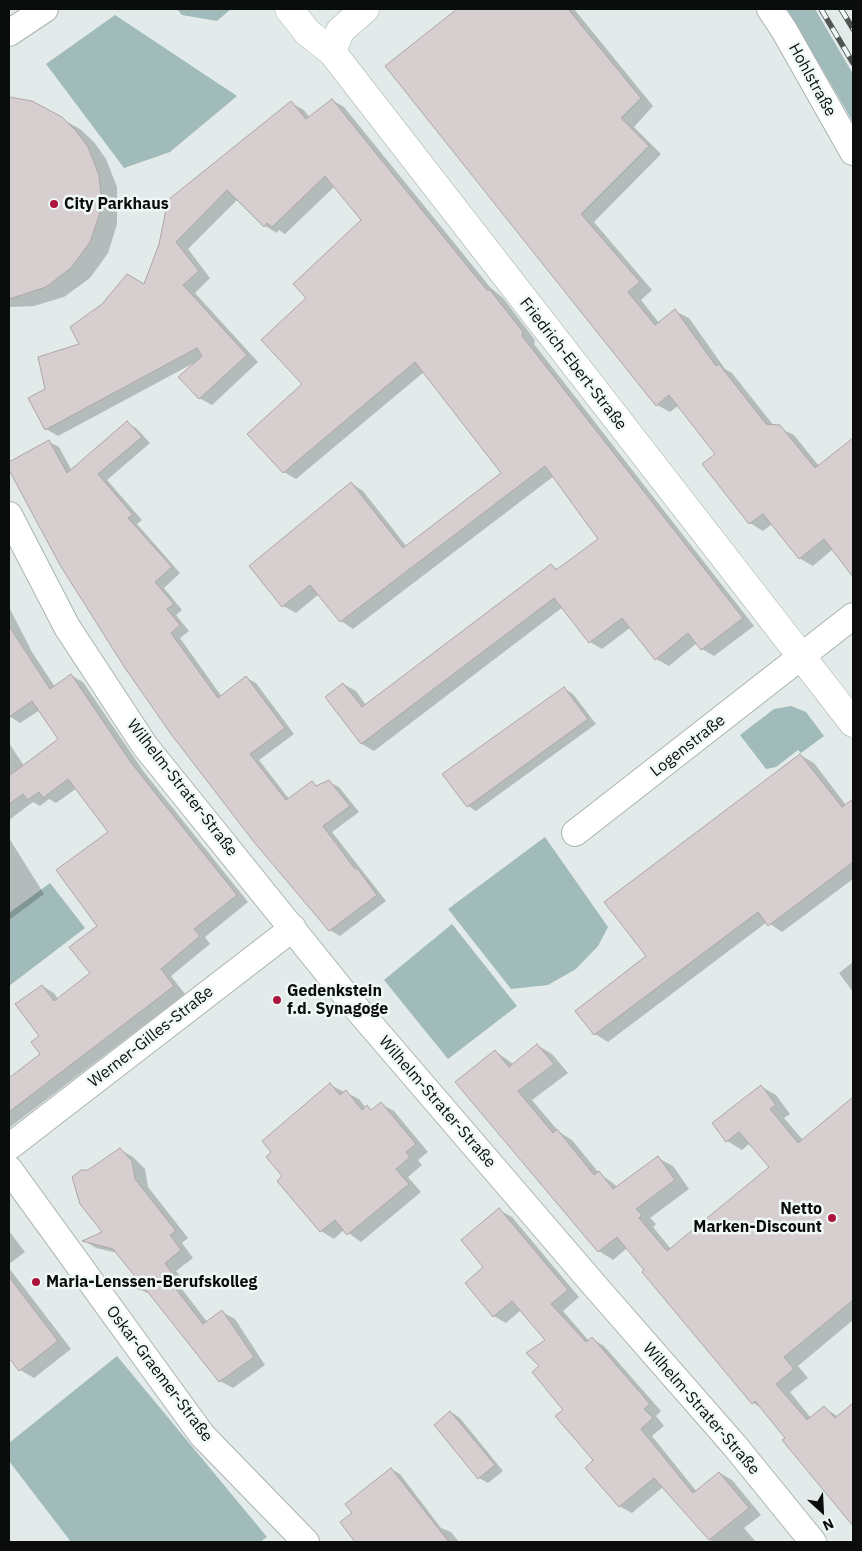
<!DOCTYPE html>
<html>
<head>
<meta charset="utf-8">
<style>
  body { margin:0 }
  #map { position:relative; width:862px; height:1551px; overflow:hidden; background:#e2eaea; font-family:"IBM Plex Sans",sans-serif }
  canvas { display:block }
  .frame { position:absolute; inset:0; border:10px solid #0a0d0c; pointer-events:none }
  .north { position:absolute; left:797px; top:1486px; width:50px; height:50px; -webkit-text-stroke:4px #eff8f7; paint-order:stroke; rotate:155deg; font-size:14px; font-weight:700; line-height:20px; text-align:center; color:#0a0d0c }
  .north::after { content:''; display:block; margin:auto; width:18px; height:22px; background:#0a0d0c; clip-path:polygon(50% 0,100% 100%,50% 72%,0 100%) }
</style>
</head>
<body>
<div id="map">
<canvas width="862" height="1551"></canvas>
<div class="frame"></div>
<div class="north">N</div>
</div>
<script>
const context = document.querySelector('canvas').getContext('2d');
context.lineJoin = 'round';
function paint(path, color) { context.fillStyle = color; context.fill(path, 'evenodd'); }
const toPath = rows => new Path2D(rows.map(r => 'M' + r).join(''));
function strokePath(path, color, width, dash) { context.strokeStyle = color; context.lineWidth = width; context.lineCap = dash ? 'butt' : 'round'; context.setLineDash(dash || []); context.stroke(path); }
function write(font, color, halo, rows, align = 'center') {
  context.font = font + ' "IBM Plex Sans",sans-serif'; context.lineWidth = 5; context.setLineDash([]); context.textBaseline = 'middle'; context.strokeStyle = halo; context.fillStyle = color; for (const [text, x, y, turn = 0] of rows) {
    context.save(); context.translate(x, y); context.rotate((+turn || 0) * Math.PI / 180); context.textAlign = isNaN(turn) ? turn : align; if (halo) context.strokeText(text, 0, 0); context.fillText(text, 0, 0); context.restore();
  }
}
const green = toPath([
  [177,9,231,9,217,21,182,15],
  [787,9,815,9,853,74,853,122],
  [115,15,237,96,170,152,124,168,46,64],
  [791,706,806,712,824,736,801,753,798,750,776,767,766,769,740,735,774,709],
  [545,837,608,927,598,946,576,969,548,985,511,989,448,909],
  [50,883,85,928,9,986,9,913],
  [452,924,517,1006,448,1059,384,980],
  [117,1356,267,1537,260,1542,71,1542,9,1461,9,1443]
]);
const shadow = toPath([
  [459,9,574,9,653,106,634,127,661,154,594,222,652,290,641,300,660,324,675,311,689,318,725,369,732,373,774,426,794,435,819,466,853,440,853,571,847,567,833,549,813,566,799,558,772,524,763,531,750,523,717,454,679,405,670,412,657,405,387,66],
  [9,98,31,102,80,129,94,142,106,159,117,187,117,224,108,253,90,278,64,297,34,306,9,307],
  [332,100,344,107,490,287,503,298,535,340,534,344,754,626,714,656,702,649,697,643,669,666,656,659,631,627,602,649,590,642,563,607,374,751,362,744,327,697,343,684,356,691,366,705,551,566,559,570,600,539,554,476,353,629,341,621,319,594,296,613,283,606,351,483,363,491,407,547,502,473,424,372,296,479,284,472,249,434,304,384,308,298,363,220,335,186,285,234,279,230,277,233,265,226,238,199,188,249,210,278,195,293,258,362,212,405,199,398,192,364,58,436,46,429,46,390,81,344,144,286,160,244,291,103,304,110,310,118],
  [127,423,136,428,150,443,107,480,142,520,137,524,180,573,164,588,182,610,176,615,189,631,180,638,222,697,246,678,256,683,294,734,259,760,289,799,312,783,318,786,329,782,339,787,359,812,332,832,386,901,340,936,330,930,61,564,9,467,9,463,49,442,59,447,72,471],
  [9,607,32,652,55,687,72,676,83,682,144,772,248,902,205,937,210,944,171,976,185,994,9,1128,9,1079,42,1055,42,986,54,993,58,999,92,973,110,832,77,788,56,803,49,799,40,806,33,802,9,820,9,743,24,766,60,739,40,710,20,723,9,716],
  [565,689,573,694,596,724,476,811,468,806],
  [800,755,814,763,846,805,853,800,853,879,782,932,767,922,608,1042,595,1034,648,957],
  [9,838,44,894,9,920],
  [853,962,853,992,839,973],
  [537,1045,552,1054,568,1073,532,1100,559,1132,572,1140,599,1173,618,1187,658,1158,673,1166,689,1189,650,1218,656,1224,653,1227,671,1249,771,1167,750,1143,742,1150,727,1141,762,1087,776,1095,790,1114,784,1118,803,1140,853,1098,853,1320,798,1366,808,1378,790,1392,811,1418,824,1408,839,1417,853,1405,853,1524,784,1441,787,1438,762,1408,753,1403,627,1248,613,1260,599,1251,495,1051,513,1064],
  [330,1085,359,1099,366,1108,373,1110,381,1104,394,1111,428,1152,418,1160,422,1165,408,1177,421,1192,361,1242,344,1230,334,1239,321,1231,284,1176],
  [121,1150,133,1157,145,1169,148,1187,188,1238,182,1243,193,1258,176,1271,183,1279,178,1284,208,1323,222,1312,235,1319,265,1365,233,1388,220,1381,152,1295,133,1286,135,1275,118,1253,96,1248,85,1241,103,1233,88,1172],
  [499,1210,512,1217,579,1297,563,1311,589,1341,592,1339,604,1346,661,1411,656,1416,664,1426,652,1436,697,1492,720,1473,732,1480,761,1515,744,1528,756,1542,709,1542,711,1541,663,1487,632,1513,619,1506,541,1366,547,1340,521,1310,506,1323,494,1316,485,1267],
  [9,1231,25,1252,9,1264],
  [9,1268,71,1349,34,1378,20,1370,9,1356],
  [451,1412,460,1418,503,1471,488,1483,479,1478],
  [391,1469,400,1474,441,1528,451,1532,459,1542,376,1542,347,1504]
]);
const building = toPath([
  [457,9,568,9,641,98,621,118,649,146,581,214,640,282,628,292,655,325,675,309,716,366,719,364,766,424,780,425,815,468,853,438,853,577,824,539,799,559,763,514,749,524,702,464,715,454,669,395,656,406,385,66,457,9],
  [9,97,32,101,62,117,76,131,88,147,99,175,101,194,100,213,90,242,71,268,46,287,9,299,9,97],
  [332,99,477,278,487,290,490,290,523,332,522,336,743,618,701,650,688,633,655,660,622,618,589,643,554,598,361,744,325,697,343,683,362,707,551,564,556,570,598,539,545,466,340,622,310,585,282,607,249,566,351,482,403,548,501,473,415,362,283,473,247,434,302,384,261,340,306,298,293,284,361,220,325,176,272,227,267,223,264,227,227,190,176,242,199,271,183,285,247,355,199,399,178,377,202,356,197,348,45,430,28,398,45,389,38,357,79,344,70,327,102,304,127,274,144,284,159,244,168,200,291,101,306,119,332,99],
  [127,421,142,437,98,474,133,515,128,518,172,567,155,582,174,604,167,609,180,625,171,633,218,698,246,676,285,728,250,754,286,800,312,781,316,786,329,780,350,806,323,826,355,869,357,868,377,895,329,931,254,842,171,734,125,668,60,565,9,470,9,462,49,440,67,473,127,421],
  [9,626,50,689,71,674,132,764,237,895,194,929,200,936,161,969,174,986,9,1112,9,1078,40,1054,31,1042,39,1036,15,1004,42,985,54,1001,90,973,69,947,97,926,56,870,108,832,68,779,43,798,39,792,27,800,23,794,9,804,9,776,58,739,32,701,9,717,9,626],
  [564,687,588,719,467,807,442,774,564,687],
  [800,754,842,807,853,799,853,862,768,926,758,912,594,1035,575,1011,646,956,604,902,800,754],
  [537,1044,554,1064,518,1091,553,1133,557,1129,594,1175,599,1171,613,1189,658,1156,675,1180,636,1209,642,1215,639,1218,667,1251,769,1167,739,1132,726,1142,712,1123,761,1085,776,1105,770,1109,798,1143,853,1097,853,1300,784,1357,794,1369,776,1384,807,1420,824,1406,835,1418,853,1403,853,1526,782,1440,785,1438,755,1401,752,1404,642,1272,644,1270,617,1237,598,1252,455,1082,495,1050,509,1067,537,1044],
  [330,1083,340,1095,346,1090,362,1110,367,1105,371,1110,381,1102,416,1144,406,1152,410,1157,396,1169,409,1184,347,1235,335,1220,320,1232,277,1181,282,1176,266,1157,271,1152,262,1141,330,1083],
  [120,1148,132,1161,135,1179,176,1231,170,1235,181,1250,165,1263,171,1272,166,1276,203,1324,222,1310,254,1357,219,1382,147,1291,132,1287,134,1275,113,1249,82,1241,102,1232,80,1204,72,1177,81,1170,88,1170,120,1148],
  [499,1208,568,1290,551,1304,586,1342,592,1337,650,1404,644,1409,653,1418,641,1429,693,1493,719,1472,749,1508,709,1540,654,1478,619,1507,585,1468,593,1460,555,1416,563,1410,532,1372,539,1366,526,1353,545,1340,512,1301,493,1317,465,1283,483,1267,461,1240,499,1208],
  [9,1277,58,1341,19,1371,9,1358,9,1277],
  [450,1411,495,1465,478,1479,434,1425,450,1411],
  [391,1468,449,1542,355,1542,340,1522,352,1513,345,1504,391,1468]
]);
const minor = toPath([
  [770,9,784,30,853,152],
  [9,33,45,9],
  [9,515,67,627,145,746,352,1003,595,1286,735,1446,813,1542],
  [575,833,853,616],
  [9,1147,293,928],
  [9,1169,202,1435,306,1542]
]);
const major = toPath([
  [289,9,307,32,332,52,853,723],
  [332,52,340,31,365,9]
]);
const rail = toPath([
  [821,9,853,63],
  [841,9,853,29]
]);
const markers = [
  [54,204,5,"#ab153c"],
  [277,1000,5,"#ab153c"],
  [832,1218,5,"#ab153c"],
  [36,1282,5,"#ab153c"]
];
const streetNames = [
  ["Hohlstraße",812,80,61],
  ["Friedrich-Ebert-Straße",573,364,52],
  ["Logenstraße",688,746,-38],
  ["Wilhelm-Strater-Straße",182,788,52],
  ["Werner-Gilles-Straße",151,1037,-38],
  ["Wilhelm-Strater-Straße",437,1102,49],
  ["Oskar-Graemer-Straße",159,1374,53],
  ["Wilhelm-Strater-Straße",701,1409,49]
];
const poiNames = [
  ["City Parkhaus",64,204],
  ["Gedenkstein",287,991],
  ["f.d. Synagoge",287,1009],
  ["Netto",822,1209,"right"],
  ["Marken-Discount",822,1227,"right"],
  ["Maria-Lenssen-Berufskolleg",46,1282]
];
paint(green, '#a0bbb9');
paint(shadow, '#0003');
paint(building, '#d7cecf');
strokePath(building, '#ada5a6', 1);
strokePath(minor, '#aab2b2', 28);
strokePath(major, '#aab2b2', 29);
strokePath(minor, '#fff', 26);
strokePath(major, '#fff', 28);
strokePath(rail, '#515655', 5.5);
strokePath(rail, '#eff8f7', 4, [11]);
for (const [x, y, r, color] of markers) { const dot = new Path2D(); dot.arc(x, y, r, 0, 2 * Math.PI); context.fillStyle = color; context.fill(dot); strokePath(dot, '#eff8f7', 2); }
write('16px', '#0a0d0c', '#eff8f7', streetNames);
write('bold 16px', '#0a0d0c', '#eff8f7', poiNames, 'left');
</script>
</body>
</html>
